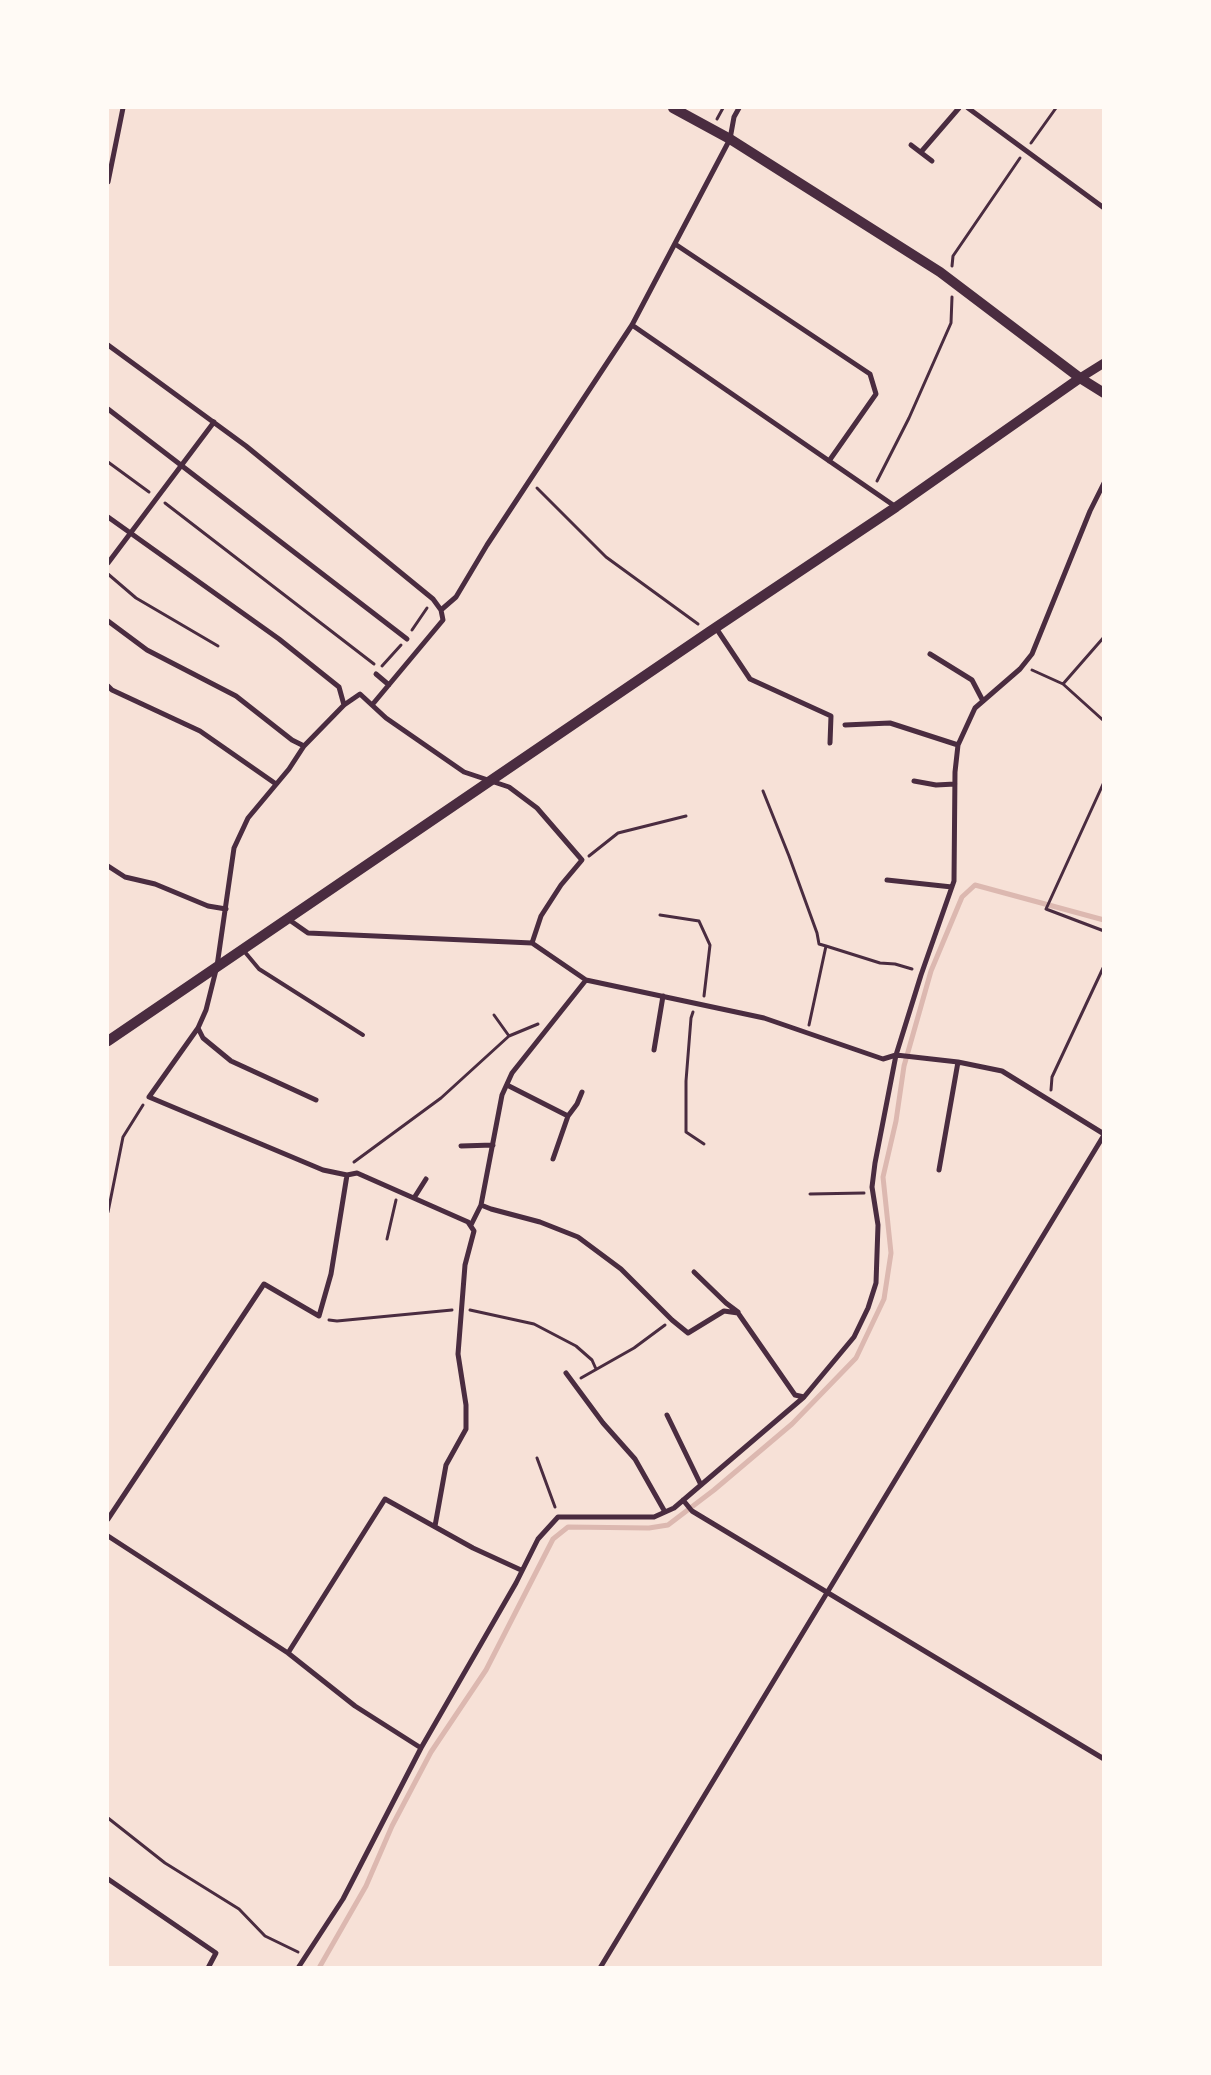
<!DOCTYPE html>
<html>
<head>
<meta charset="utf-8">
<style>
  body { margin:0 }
  #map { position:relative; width:1211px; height:2075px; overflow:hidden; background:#f7e1d7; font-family:"IBM Plex Serif",serif }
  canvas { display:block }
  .frame { position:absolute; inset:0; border:109px solid #fffaf5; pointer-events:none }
</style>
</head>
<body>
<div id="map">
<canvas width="1211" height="2075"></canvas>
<div class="frame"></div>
</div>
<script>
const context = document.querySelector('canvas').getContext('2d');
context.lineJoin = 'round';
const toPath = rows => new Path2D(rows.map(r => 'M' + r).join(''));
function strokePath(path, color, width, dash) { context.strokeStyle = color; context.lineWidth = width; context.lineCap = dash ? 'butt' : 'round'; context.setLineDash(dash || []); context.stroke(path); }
const stream = toPath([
  [319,1968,366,1886,392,1826,431,1752,486,1670,553,1539,568,1527,649,1528,668,1525,714,1490,792,1424,856,1358,884,1299,891,1253,883,1177,896,1121,904,1066,931,971,962,897,975,885,1104,920]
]);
const path = toPath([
  [717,119,723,108],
  [1031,143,1056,108],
  [952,266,953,256,1020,158],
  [108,462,149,492],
  [877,481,909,418,951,323,952,297],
  [537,488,606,557,698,624],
  [165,503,374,664],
  [108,574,136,598,218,646],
  [412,630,427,608],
  [1104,637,1063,684,1104,721],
  [382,666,401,645],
  [1032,670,1063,684],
  [1104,782,1046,909,1104,931],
  [763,791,789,856,817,933,819,944,826,946,809,1025],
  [589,856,618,833,686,816],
  [660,915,699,921,710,945,704,996],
  [826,946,880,963,895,964,912,969],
  [693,1012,691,1018,686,1081,686,1132,704,1144],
  [494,1015,509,1036],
  [1051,1090,1052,1077,1104,966],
  [354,1162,441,1098,509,1036,538,1024],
  [810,1194,864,1193],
  [108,1212,123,1137,143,1105],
  [387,1239,396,1200],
  [470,1310,534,1324,576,1346,592,1360,596,1369],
  [329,1320,337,1321,452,1310],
  [581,1378,634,1348,665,1325],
  [537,1458,555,1507],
  [108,1818,165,1863,239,1909,265,1936,298,1952]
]);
const service = toPath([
  [244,951,259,969,363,1035]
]);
const minor = toPath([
  [968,108,1104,208],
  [911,145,932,161],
  [921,152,959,108],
  [108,182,123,108],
  [675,244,870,374,876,394,829,461],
  [632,325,896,507],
  [108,345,246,446,433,599,441,610],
  [108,409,407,639],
  [108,517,279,639,339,687,344,705],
  [108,563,214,422],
  [108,621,147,650,236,696,292,740,304,746],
  [716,628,750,679,831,716,830,743],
  [930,654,972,680,983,701],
  [376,674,389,685],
  [108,686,112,690,200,731,276,784],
  [372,705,443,620,441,610,456,597,487,545,632,325,730,139,734,117,739,108],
  [845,725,890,723,958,745],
  [914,781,936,785,955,784],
  [108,866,125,877,155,884,208,906,226,909],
  [887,880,952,887],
  [288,919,308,933,532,943,586,980,764,1018,883,1059,896,1055,958,1062,1002,1071,1104,1134],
  [198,1028,203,1038,231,1061,316,1100],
  [654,1050,663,996],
  [507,1085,568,1116,577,1104,582,1092],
  [461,1146,493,1145],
  [553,1159,568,1116],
  [939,1170,958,1062],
  [347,1175,357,1173,468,1222,474,1231,465,1265,458,1354,466,1405,466,1429,446,1465,435,1526],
  [414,1198,426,1179],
  [481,1205,491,1209,540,1222,578,1237,621,1269,672,1320,688,1333,724,1311,738,1313,795,1395,804,1397],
  [471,1225,481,1205,502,1095,512,1073,586,980],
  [694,1272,726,1303,738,1312],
  [566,1373,603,1423,635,1459,665,1512],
  [667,1415,701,1485],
  [683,1500,692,1511,1104,1759],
  [108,1519,264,1284,319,1316,331,1274,347,1175,323,1170,149,1097,198,1028,206,1010,217,966,234,848,248,818,289,769,304,746,344,705,360,694,386,718,464,772,509,787,537,808,582,860,561,885,541,916,532,943],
  [108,1536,288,1653,355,1706,421,1748],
  [288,1653,385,1499,473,1548,521,1570],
  [108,1879,216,1953,208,1968],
  [298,1968,343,1899,421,1748,516,1583,538,1539,558,1517,654,1517,674,1508,804,1397,854,1337,868,1308,876,1283,878,1225,872,1187,875,1163,896,1055,921,975,954,881,955,772,958,745,975,708,1020,669,1032,654,1090,511,1104,483],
  [600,1968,1104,1135]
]);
const tertiary = toPath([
  [1080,378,1104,363]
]);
const secondary = toPath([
  [673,108,730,139,940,272,1080,378,1104,393],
  [108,1041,709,632,896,507,1080,378]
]);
strokePath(stream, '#dcb8b0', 5);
strokePath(path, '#4a2c40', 3);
strokePath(service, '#4a2c40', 4);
strokePath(minor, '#4a2c40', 5);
strokePath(tertiary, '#4a2c40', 9);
strokePath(secondary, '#4a2c40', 10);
</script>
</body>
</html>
